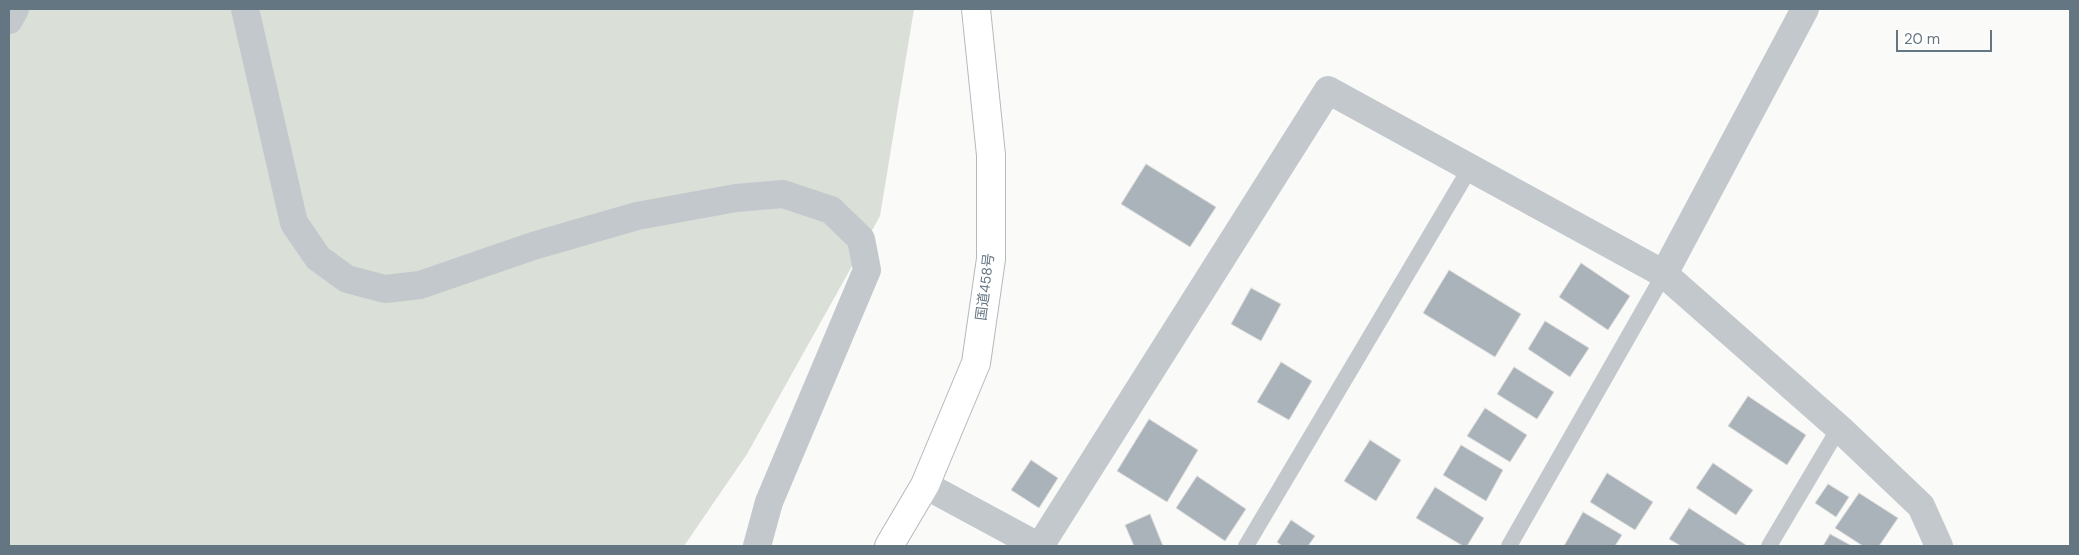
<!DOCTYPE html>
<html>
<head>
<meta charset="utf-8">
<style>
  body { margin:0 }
  #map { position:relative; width:2079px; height:555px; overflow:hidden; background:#fafaf8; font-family:"DM Sans",sans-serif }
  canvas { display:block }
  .frame { position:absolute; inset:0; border:10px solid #657683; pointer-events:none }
  .scale { position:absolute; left:1896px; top:30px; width:96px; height:22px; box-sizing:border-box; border:2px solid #657683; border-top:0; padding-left:6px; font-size:15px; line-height:18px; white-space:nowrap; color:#657683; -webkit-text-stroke:4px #fff; paint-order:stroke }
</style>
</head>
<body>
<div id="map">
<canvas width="2079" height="555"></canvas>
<div class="frame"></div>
<div class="scale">20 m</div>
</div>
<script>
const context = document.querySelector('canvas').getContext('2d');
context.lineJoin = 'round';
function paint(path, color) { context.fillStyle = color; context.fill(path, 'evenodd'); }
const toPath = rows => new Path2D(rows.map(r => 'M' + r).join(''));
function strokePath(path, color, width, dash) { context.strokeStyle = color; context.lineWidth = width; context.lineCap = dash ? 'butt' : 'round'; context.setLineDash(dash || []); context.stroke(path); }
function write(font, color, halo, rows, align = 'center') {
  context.font = font + ' "DM Sans","Noto Sans JP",sans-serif'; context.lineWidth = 5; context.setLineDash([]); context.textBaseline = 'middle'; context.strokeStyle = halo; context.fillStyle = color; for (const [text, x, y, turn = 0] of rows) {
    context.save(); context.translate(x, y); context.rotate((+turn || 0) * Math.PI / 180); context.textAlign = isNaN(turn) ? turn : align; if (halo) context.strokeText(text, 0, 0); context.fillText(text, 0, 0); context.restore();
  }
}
const green = toPath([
  [9,9,914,9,880,216,747,454,684,546,9,546]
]);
const building = toPath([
  [1146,164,1216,207,1190,247,1121,204,1146,164],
  [1581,263,1630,296,1608,330,1559,297,1581,263],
  [1449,270,1521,314,1495,357,1423,313,1449,270],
  [1251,288,1281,304,1261,341,1231,324,1251,288],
  [1545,321,1589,348,1570,377,1528,349,1545,321],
  [1281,362,1312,381,1289,420,1257,402,1281,362],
  [1514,367,1554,392,1537,419,1497,394,1514,367],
  [1748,396,1806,435,1787,465,1728,426,1748,396],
  [1485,408,1527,435,1510,462,1467,436,1485,408],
  [1149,419,1198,450,1167,502,1117,471,1149,419],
  [1370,440,1401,460,1376,501,1344,481,1370,440],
  [1461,445,1503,470,1486,501,1443,475,1461,445],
  [1031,460,1058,478,1039,508,1011,490,1031,460],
  [1713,463,1753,490,1736,515,1696,488,1713,463],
  [1607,473,1653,502,1635,530,1590,502,1607,473],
  [1197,476,1246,509,1225,541,1176,508,1197,476],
  [1828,484,1849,497,1836,517,1815,503,1828,484],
  [1435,487,1484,518,1467,546,1463,546,1416,518,1435,487],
  [1859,493,1898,518,1879,546,1863,546,1835,528,1859,493],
  [1689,508,1746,545,1745,546,1681,546,1669,539,1689,508],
  [1583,512,1622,535,1615,546,1564,546,1583,512],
  [1150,514,1163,546,1134,546,1125,525,1150,514],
  [1291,520,1315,536,1308,546,1282,546,1277,542,1291,520],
  [1830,534,1852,546,1823,546,1830,534]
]);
const service = toPath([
  [1246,546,1470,168],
  [1509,546,1664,274],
  [1769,546,1839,428]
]);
const minor = toPath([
  [245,9,294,223,318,258,347,279,385,289,420,285,533,246,637,216,736,198,783,194,831,210,861,239,867,270,769,502,757,546],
  [9,20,15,9],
  [1664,274,1805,9],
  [925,485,1038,546],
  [1040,546,1328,90,1664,274,1839,428,1921,506,1939,546]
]);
const trunk = toPath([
  [889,546,925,485,976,363,991,259,991,155,976,9]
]);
const streetNames = [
  ["国道458号",986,287,-83]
];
paint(green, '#dadfd7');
paint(building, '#aab3b9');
strokePath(building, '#dcdcda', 1);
strokePath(trunk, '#b4b9bd', 30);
strokePath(service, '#c3c8cc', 16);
strokePath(minor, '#c3c8cc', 28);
strokePath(trunk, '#fff', 28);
write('14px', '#657683', '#fff', streetNames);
</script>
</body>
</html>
